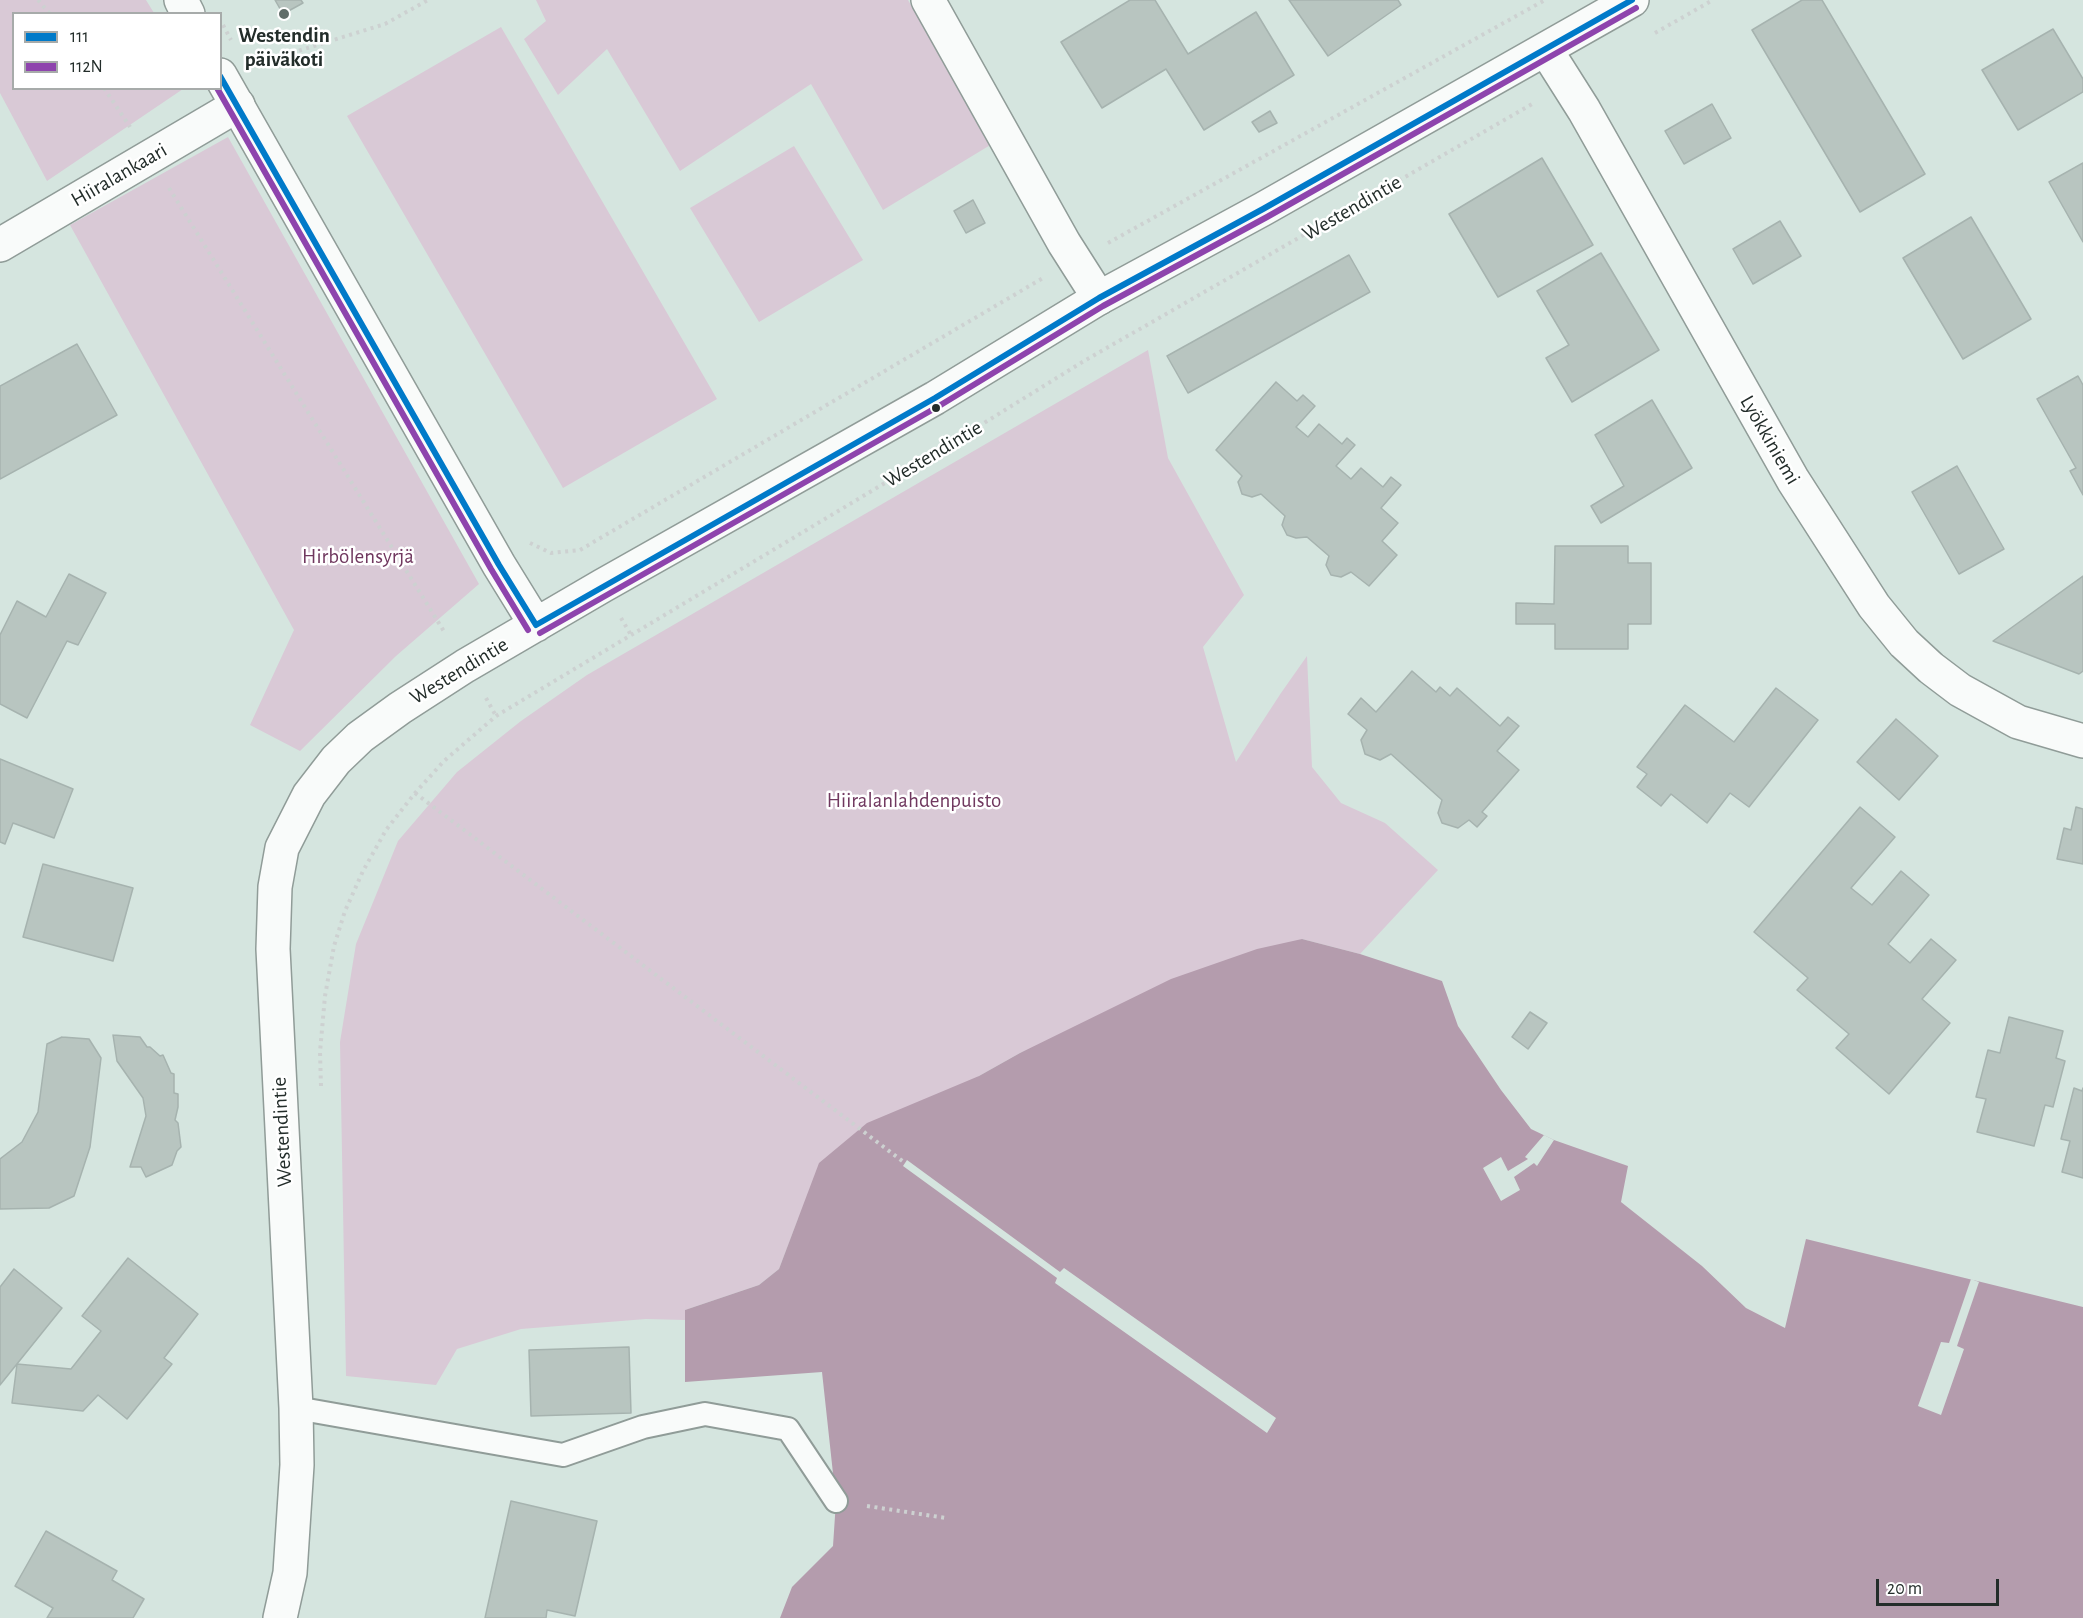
<!DOCTYPE html>
<html>
<head>
<meta charset="utf-8">
<style>
  body { margin:0 }
  #map { position:relative; width:2083px; height:1618px; overflow:hidden; background:#d5e5df; font-family:"Alegreya Sans",sans-serif }
  canvas { display:block }
  .legend { position:absolute; left:12px; top:12px; width:210px; height:78px; box-sizing:border-box; background:#fff; border:2px solid #a7abaa; margin:0; padding:8px 10px; list-style:none; font-size:18px; color:#232d2a }
  .legend li { display:flex; align-items:center; gap:12px; height:30px }
  .legend b { width:30px; border:2px solid #a7abaa }
  .scale { position:absolute; left:1876px; top:1579px; width:123px; height:27px; box-sizing:border-box; border:3px solid #232d2a; border-top:0; padding-left:8px; font-size:18px; line-height:21px; white-space:nowrap; color:#232d2a; -webkit-text-stroke:4px #fff; paint-order:stroke }
</style>
</head>
<body>
<div id="map">
<canvas width="2083" height="1618"></canvas>
<ul class="legend">
<li><b style="height:8px;background:#007ac9"></b>111</li>
<li><b style="height:8px;background:#8e44ad"></b>112N</li>
</ul>
<div class="scale">20 m</div>
</div>
<script>
const context = document.querySelector('canvas').getContext('2d');
context.lineJoin = 'round';
function paint(path, color) { context.fillStyle = color; context.fill(path, 'evenodd'); }
const toPath = rows => new Path2D(rows.map(r => 'M' + r).join(''));
function strokePath(path, color, width, dash) { context.strokeStyle = color; context.lineWidth = width; context.lineCap = dash ? 'butt' : 'round'; context.setLineDash(dash || []); context.stroke(path); }
function write(font, color, halo, rows, align = 'center') {
  context.font = font + ' "Alegreya Sans",sans-serif'; context.lineWidth = 5; context.setLineDash([]); context.textBaseline = 'middle'; context.strokeStyle = halo; context.fillStyle = color; for (const [text, x, y, turn = 0] of rows) {
    context.save(); context.translate(x, y); context.rotate((+turn || 0) * Math.PI / 180); context.textAlign = isNaN(turn) ? turn : align; if (halo) context.strokeText(text, 0, 0); context.fillText(text, 0, 0); context.restore();
  }
}
const green = toPath([
  [0,0,146,0,154,13,14,14,14,88,183,89,47,181,0,93],
  [536,0,908,0,992,144,883,210,811,84,680,171,607,49,558,95,524,39,546,21],
  [501,27,717,399,563,488,347,116],
  [228,137,479,584,396,656,300,751,250,725,294,630,70,225],
  [794,146,863,260,759,322,690,208],
  [1148,350,1168,458,1244,595,1203,647,1236,762,1281,693,1307,656,1312,767,1341,803,1385,823,1438,870,1360,954,1302,939,1020,1053,979,1076,798,1219,779,1269,759,1285,685,1310,685,1320,646,1319,521,1329,457,1349,436,1385,346,1376,340,1042,356,944,398,841,457,772,521,721,587,675]
]);
const water = toPath([
  [1302,939,1360,954,1442,981,1458,1026,1501,1090,1531,1129,1554,1140,1628,1166,1621,1202,1702,1266,1746,1308,1785,1328,1806,1239,2083,1307,2083,1618,780,1618,792,1587,833,1546,836,1501,822,1372,685,1382,685,1310,759,1285,779,1269,819,1163,867,1123,979,1076,1020,1053,1171,979,1257,949]
]);
const pier = toPath([
  [1544,1135,1554,1140,1537,1166,1534,1163,1514,1177,1520,1190,1501,1201,1483,1168,1501,1157,1508,1171,1528,1159,1525,1157],
  [907,1160,1060,1272,1064,1268,1276,1418,1267,1433,1055,1283,1057,1278,903,1166],
  [1971,1279,1979,1282,1957,1346,1964,1349,1941,1415,1918,1406,1941,1342,1949,1343]
]);
const building = toPath([
  [275,0,301,0,303,3,283,14,275,0],
  [1130,0,1155,0,1188,54,1256,12,1294,75,1204,130,1166,69,1102,108,1061,42,1130,0],
  [1289,0,1398,0,1401,5,1328,56,1289,0],
  [1802,0,1822,0,1925,174,1860,212,1752,30,1802,0],
  [2053,29,2083,79,2083,92,2018,130,1982,70,2053,29],
  [1712,104,1731,138,1684,164,1665,131,1712,104],
  [1270,111,1277,123,1259,132,1252,122,1270,111],
  [1542,158,1593,245,1498,297,1449,214,1542,158],
  [2083,163,2083,242,2049,182,2083,163],
  [973,200,985,223,966,233,954,211,973,200],
  [1971,217,2031,319,1963,359,1903,258,1971,217],
  [1780,221,1801,256,1753,284,1733,249,1780,221],
  [1601,253,1659,350,1572,402,1546,358,1569,345,1537,291,1601,253],
  [1349,255,1370,292,1188,393,1167,356,1349,255],
  [77,344,117,415,0,479,0,386,77,344],
  [2078,376,2083,385,2083,495,2070,471,2076,468,2037,399,2078,376],
  [1276,382,1297,401,1303,395,1315,406,1296,427,1308,437,1319,424,1342,444,1347,438,1355,445,1336,466,1351,479,1361,468,1383,487,1391,477,1401,485,1381,508,1398,523,1382,541,1397,555,1369,586,1351,572,1341,577,1331,575,1326,565,1329,556,1307,537,1296,538,1287,535,1282,525,1285,516,1261,494,1252,497,1242,494,1238,482,1242,476,1216,450,1276,382],
  [1652,400,1692,468,1601,523,1591,506,1624,486,1595,435,1652,400],
  [1957,466,2004,549,1959,574,1912,492,1957,466],
  [1555,546,1628,546,1628,563,1651,563,1651,624,1628,624,1628,649,1555,649,1555,624,1516,624,1516,603,1554,604,1555,546],
  [69,574,106,593,78,645,67,641,27,718,0,704,0,635,17,601,46,617,69,574],
  [2083,576,2083,671,2079,674,1993,641,2083,576],
  [1412,671,1436,692,1440,687,1450,696,1457,688,1500,726,1508,717,1519,726,1497,751,1519,770,1482,812,1487,816,1477,827,1469,820,1458,828,1442,823,1438,813,1442,800,1391,754,1380,760,1365,754,1361,740,1367,730,1348,714,1361,698,1376,712,1412,671],
  [1776,688,1818,720,1749,807,1730,793,1707,823,1671,794,1661,806,1637,787,1647,774,1637,767,1685,705,1734,742,1776,688],
  [1896,719,1938,756,1899,800,1857,762,1896,719],
  [0,759,73,789,54,838,13,823,5,844,0,842,0,759],
  [1860,807,1895,837,1851,888,1872,905,1901,871,1929,895,1888,944,1910,963,1931,939,1956,960,1922,999,1950,1023,1889,1094,1836,1048,1849,1034,1797,990,1808,978,1754,932,1860,807],
  [2076,807,2083,809,2083,864,2057,859,2064,828,2071,830,2076,807],
  [43,864,133,888,113,961,23,937,43,864],
  [1530,1012,1547,1023,1528,1049,1512,1037,1530,1012],
  [2009,1017,2063,1031,2056,1058,2065,1061,2053,1107,2045,1105,2034,1146,1977,1132,1986,1099,1976,1097,1988,1050,2000,1053,2009,1017],
  [113,1035,140,1037,147,1047,150,1047,160,1056,163,1055,171,1073,174,1074,174,1093,178,1094,178,1107,175,1120,178,1123,181,1147,177,1151,172,1165,146,1177,141,1167,130,1167,146,1116,143,1098,117,1061,113,1035],
  [62,1037,89,1039,101,1058,90,1147,74,1196,49,1208,0,1209,0,1159,22,1142,38,1112,47,1044,62,1037],
  [2074,1088,2082,1091,2083,1088,2083,1178,2062,1172,2070,1141,2061,1139,2074,1088],
  [128,1258,198,1314,164,1358,172,1364,127,1419,98,1395,83,1411,12,1403,17,1364,71,1369,101,1331,82,1316,128,1258],
  [14,1269,62,1308,0,1385,0,1287,14,1269],
  [629,1347,631,1413,531,1416,529,1350,629,1347],
  [511,1501,597,1521,575,1616,547,1610,546,1618,485,1618,511,1501],
  [46,1531,117,1571,112,1580,144,1599,133,1618,47,1618,53,1608,15,1586,46,1531]
]);
const path = toPath([
  [38,0,50,14],
  [223,25,231,40],
  [1655,33,1713,0],
  [256,64,385,24,428,0],
  [104,88,130,127],
  [169,188,445,633],
  [1108,243,1545,0],
  [530,543,551,553,580,550,1043,278],
  [621,618,631,635],
  [486,698,496,716],
  [415,793,905,1163],
  [321,1086,320,1052,325,996,334,946,345,911,363,871,386,830,415,793,444,761,496,716,955,441,1084,361,1534,103],
  [867,1506,946,1518]
]);
const lane = toPath([
  [296,1408,563,1455,643,1427,705,1414,788,1429,836,1501]
]);
const street = toPath([
  [928,0,1064,243,1099,298],
  [1546,50,1584,110,1793,480,1874,606,1904,643,1931,668,1960,690,2018,722,2083,741],
  [0,245,238,105]
]);
const secondary = toPath([
  [181,0,188,14],
  [220,75,499,565,536,625],
  [280,1618,290,1573,297,1465,296,1408,273,949,275,887,282,848,309,795,336,760,360,737,400,708,465,666,602,586,935,398,1099,298,1263,209,1632,0]
]);
const bus1 = toPath([
  [220,76,499,565,536,625],
  [536,625,935,398,1099,298,1263,209,1632,0]
]);
const bus2 = toPath([
  [217,88,491,569,528,630],
  [540,633,939,406,1103,306,1267,217,1636,8]
]);
const markers = [
  [284,14,6,"#616d69"],
  [936,408,5,"#232d2a"]
];
const poiNames = [
  ["Westendin",284,36],
  ["päiväkoti",284,60]
];
const streetNames = [
  ["Hiiralankaari",119,175,-30],
  ["Westendintie",1352,208,-30],
  ["Lyökkiniemi",1770,440,60],
  ["Westendintie",933,454,-31],
  ["Westendintie",459,671,-31],
  ["Westendintie",282,1132,-93]
];
const parkNames = [
  ["Hirbölensyrjä",358,557],
  ["Hiiralanlahdenpuisto",914,801]
];
paint(green, '#d9c9d6');
paint(water, '#b49cad');
paint(pier, '#d5e5df');
paint(building, '#b8c5c0');
strokePath(building, '#a6b3af', 1.5);
strokePath(lane, '#909c98', 26);
strokePath(street, '#909c98', 36);
strokePath(secondary, '#909c98', 36);
strokePath(path, '#cdd1d1', 4, [3, 4.5]);
strokePath(lane, '#f9fbfa', 22);
strokePath(street, '#f9fbfa', 33);
strokePath(secondary, '#f9fbfa', 33);
strokePath(bus1, '#007ac9', 6);
strokePath(bus2, '#8e44ad', 6);
for (const [x, y, r, color] of markers) { const dot = new Path2D(); dot.arc(x, y, r, 0, 2 * Math.PI); context.fillStyle = color; context.fill(dot); strokePath(dot, '#fff', 2); }
write('bold 21px', '#232d2a', '#fff', poiNames);
write('21px', '#232d2a', '#fff', streetNames);
write('21px', '#70385f', '#fff', parkNames);
</script>
</body>
</html>
